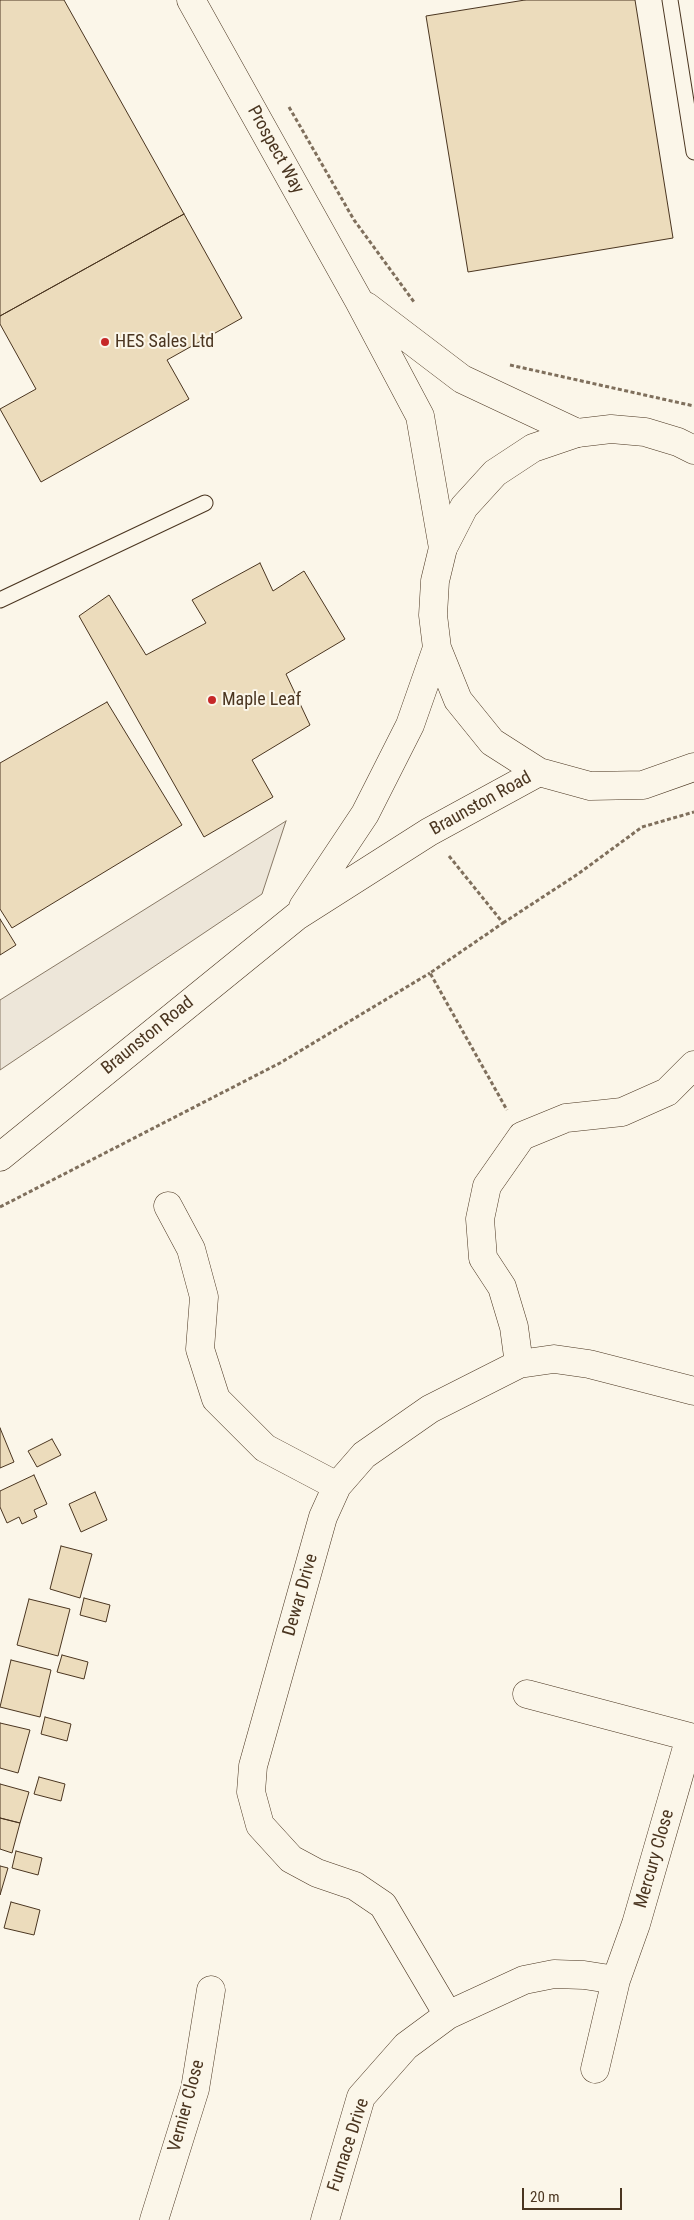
<!DOCTYPE html>
<html>
<head>
<meta charset="utf-8">
<style>
  body { margin:0 }
  #map { position:relative; width:694px; height:2220px; overflow:hidden; background:#fbf6e9; font-family:"Roboto Condensed",sans-serif }
  canvas { display:block }
  .scale { position:absolute; left:522px; top:2188px; width:100px; height:22px; box-sizing:border-box; border:2px solid #4a3520; border-top:0; padding-left:6px; font-size:15px; line-height:18px; white-space:nowrap; color:#4a3520; -webkit-text-stroke:4px #fbf6e9; paint-order:stroke }
</style>
</head>
<body>
<div id="map">
<canvas width="694" height="2220"></canvas>
<div class="scale">20 m</div>
</div>
<script>
const context = document.querySelector('canvas').getContext('2d');
context.lineJoin = 'round';
function paint(path, color) { context.fillStyle = color; context.fill(path, 'evenodd'); }
const toPath = rows => new Path2D(rows.map(r => 'M' + r).join(''));
function strokePath(path, color, width, dash) { context.strokeStyle = color; context.lineWidth = width; context.lineCap = dash ? 'butt' : 'round'; context.setLineDash(dash || []); context.stroke(path); }
function write(font, color, halo, rows, align = 'center') {
  context.font = font + ' "Roboto Condensed",sans-serif'; context.lineWidth = 4; context.setLineDash([]); context.textBaseline = 'middle'; context.strokeStyle = halo; context.fillStyle = color; for (const [text, x, y, turn = 0] of rows) {
    context.save(); context.translate(x, y); context.rotate((+turn || 0) * Math.PI / 180); context.textAlign = isNaN(turn) ? turn : align; if (halo) context.strokeText(text, 0, 0); context.fillText(text, 0, 0); context.restore();
  }
}
const green = toPath([
  [286,821,262,894,0,1070,0,1000,286,821]
]);
const building = toPath([
  [0,0,64,0,184,214,0,316,0,0],
  [525,0,635,0,673,238,468,272,426,16,525,0],
  [184,214,242,318,167,360,189,399,41,482,0,409,36,389,0,324,0,316,184,214],
  [260,563,273,591,304,571,345,639,286,674,310,725,252,760,273,797,204,837,79,616,109,595,146,655,206,623,192,600,260,563],
  [107,702,182,825,12,928,0,909,0,763,107,702],
  [0,919,16,945,0,955,0,919],
  [0,1428,14,1462,0,1468,0,1428],
  [52,1439,61,1455,37,1467,28,1451,52,1439],
  [34,1475,47,1504,34,1510,37,1517,22,1524,19,1517,7,1523,0,1507,0,1491,34,1475],
  [95,1492,107,1520,81,1532,69,1504,95,1492],
  [61,1546,92,1554,80,1598,50,1589,61,1546],
  [84,1598,110,1605,106,1622,80,1615,84,1598],
  [29,1599,70,1609,58,1656,17,1645,29,1599],
  [62,1655,88,1662,84,1679,57,1672,62,1655],
  [11,1660,51,1670,40,1717,0,1707,11,1660],
  [45,1717,71,1724,67,1741,41,1734,45,1717],
  [0,1723,30,1730,18,1773,0,1768,0,1723],
  [39,1777,65,1784,61,1801,34,1794,39,1777],
  [0,1784,29,1792,20,1823,0,1818,0,1784],
  [0,1818,20,1823,12,1853,0,1849,0,1818],
  [16,1851,42,1858,38,1875,12,1868,16,1851],
  [0,1866,8,1868,0,1895,0,1866],
  [11,1902,40,1910,34,1935,4,1928,11,1902]
]);
const path = toPath([
  [289,107,354,220,414,302],
  [510,365,694,406],
  [449,856,503,923,430,973,507,1110],
  [503,923,578,874,642,827,694,812],
  [0,1207,280,1063,430,973]
]);
const lane = toPath([
  [670,0,694,152],
  [0,600,205,503]
]);
const street = toPath([
  [191,0,359,301,420,416,443,548],
  [366,306,462,379,577,433],
  [168,1206,191,1249,204,1297,200,1349,216,1399,265,1448,337,1486],
  [519,1364,514,1327,502,1287,483,1258,480,1219,487,1186,522,1136,566,1118,622,1112,667,1092,694,1065],
  [527,1694,690,1737],
  [448,2015,383,1905,355,1886,317,1873,291,1859,260,1825,251,1792,253,1766,323,1517,337,1486,364,1455,430,1409,519,1364,554,1359,589,1364,694,1391],
  [595,2069,616,1980],
  [154,2220,195,2089,211,1990],
  [325,2220,361,2097,406,2046,448,2015,524,1980,554,1974,584,1975,616,1980,636,1924,690,1737,694,1738]
]);
const highway = toPath([
  [694,450,678,442,645,432,611,429,577,433,533,448,495,473,464,507,443,548,435,581,433,615,437,648,458,700,492,742,539,772,590,786,643,785,694,767],
  [303,907,365,814,410,725,437,648],
  [0,1157,297,916,429,832,539,772]
]);
const markers = [
  [105,342,5,"#c62828"],
  [212,700,5,"#c62828"]
];
const streetNames = [
  ["Prospect Way",275,150,61],
  ["Braunston Road",481,804,-29],
  ["Braunston Road",148,1036,-39],
  ["Dewar Drive",301,1595,-74],
  ["Mercury Close",655,1859,-74],
  ["Vernier Close",187,2106,-75],
  ["Furnace Drive",349,2145,-72]
];
const poiNames = [
  ["HES Sales Ltd",115,342],
  ["Maple Leaf",222,700]
];
paint(green, '#ede6d9');
strokePath(green, '#887966', 1);
paint(building, '#ecdcbc');
strokePath(building, '#4a3520', 1);
strokePath(lane, '#4a3520', 17);
strokePath(street, '#4a3520', 29);
strokePath(highway, '#4a3520', 29);
strokePath(path, '#7f6f5c', 3, [4, 2.5]);
strokePath(lane, '#fbf6e9', 15);
strokePath(street, '#fbf6e9', 28);
strokePath(highway, '#fbf6e9', 28);
for (const [x, y, r, color] of markers) { const dot = new Path2D(); dot.arc(x, y, r, 0, 2 * Math.PI); context.fillStyle = color; context.fill(dot); strokePath(dot, '#fbf6e9', 2); }
write('18px', '#4a3520', '#fbf6e9', streetNames);
write('18px', '#4a3520', '#fbf6e9', poiNames, 'left');
</script>
</body>
</html>
